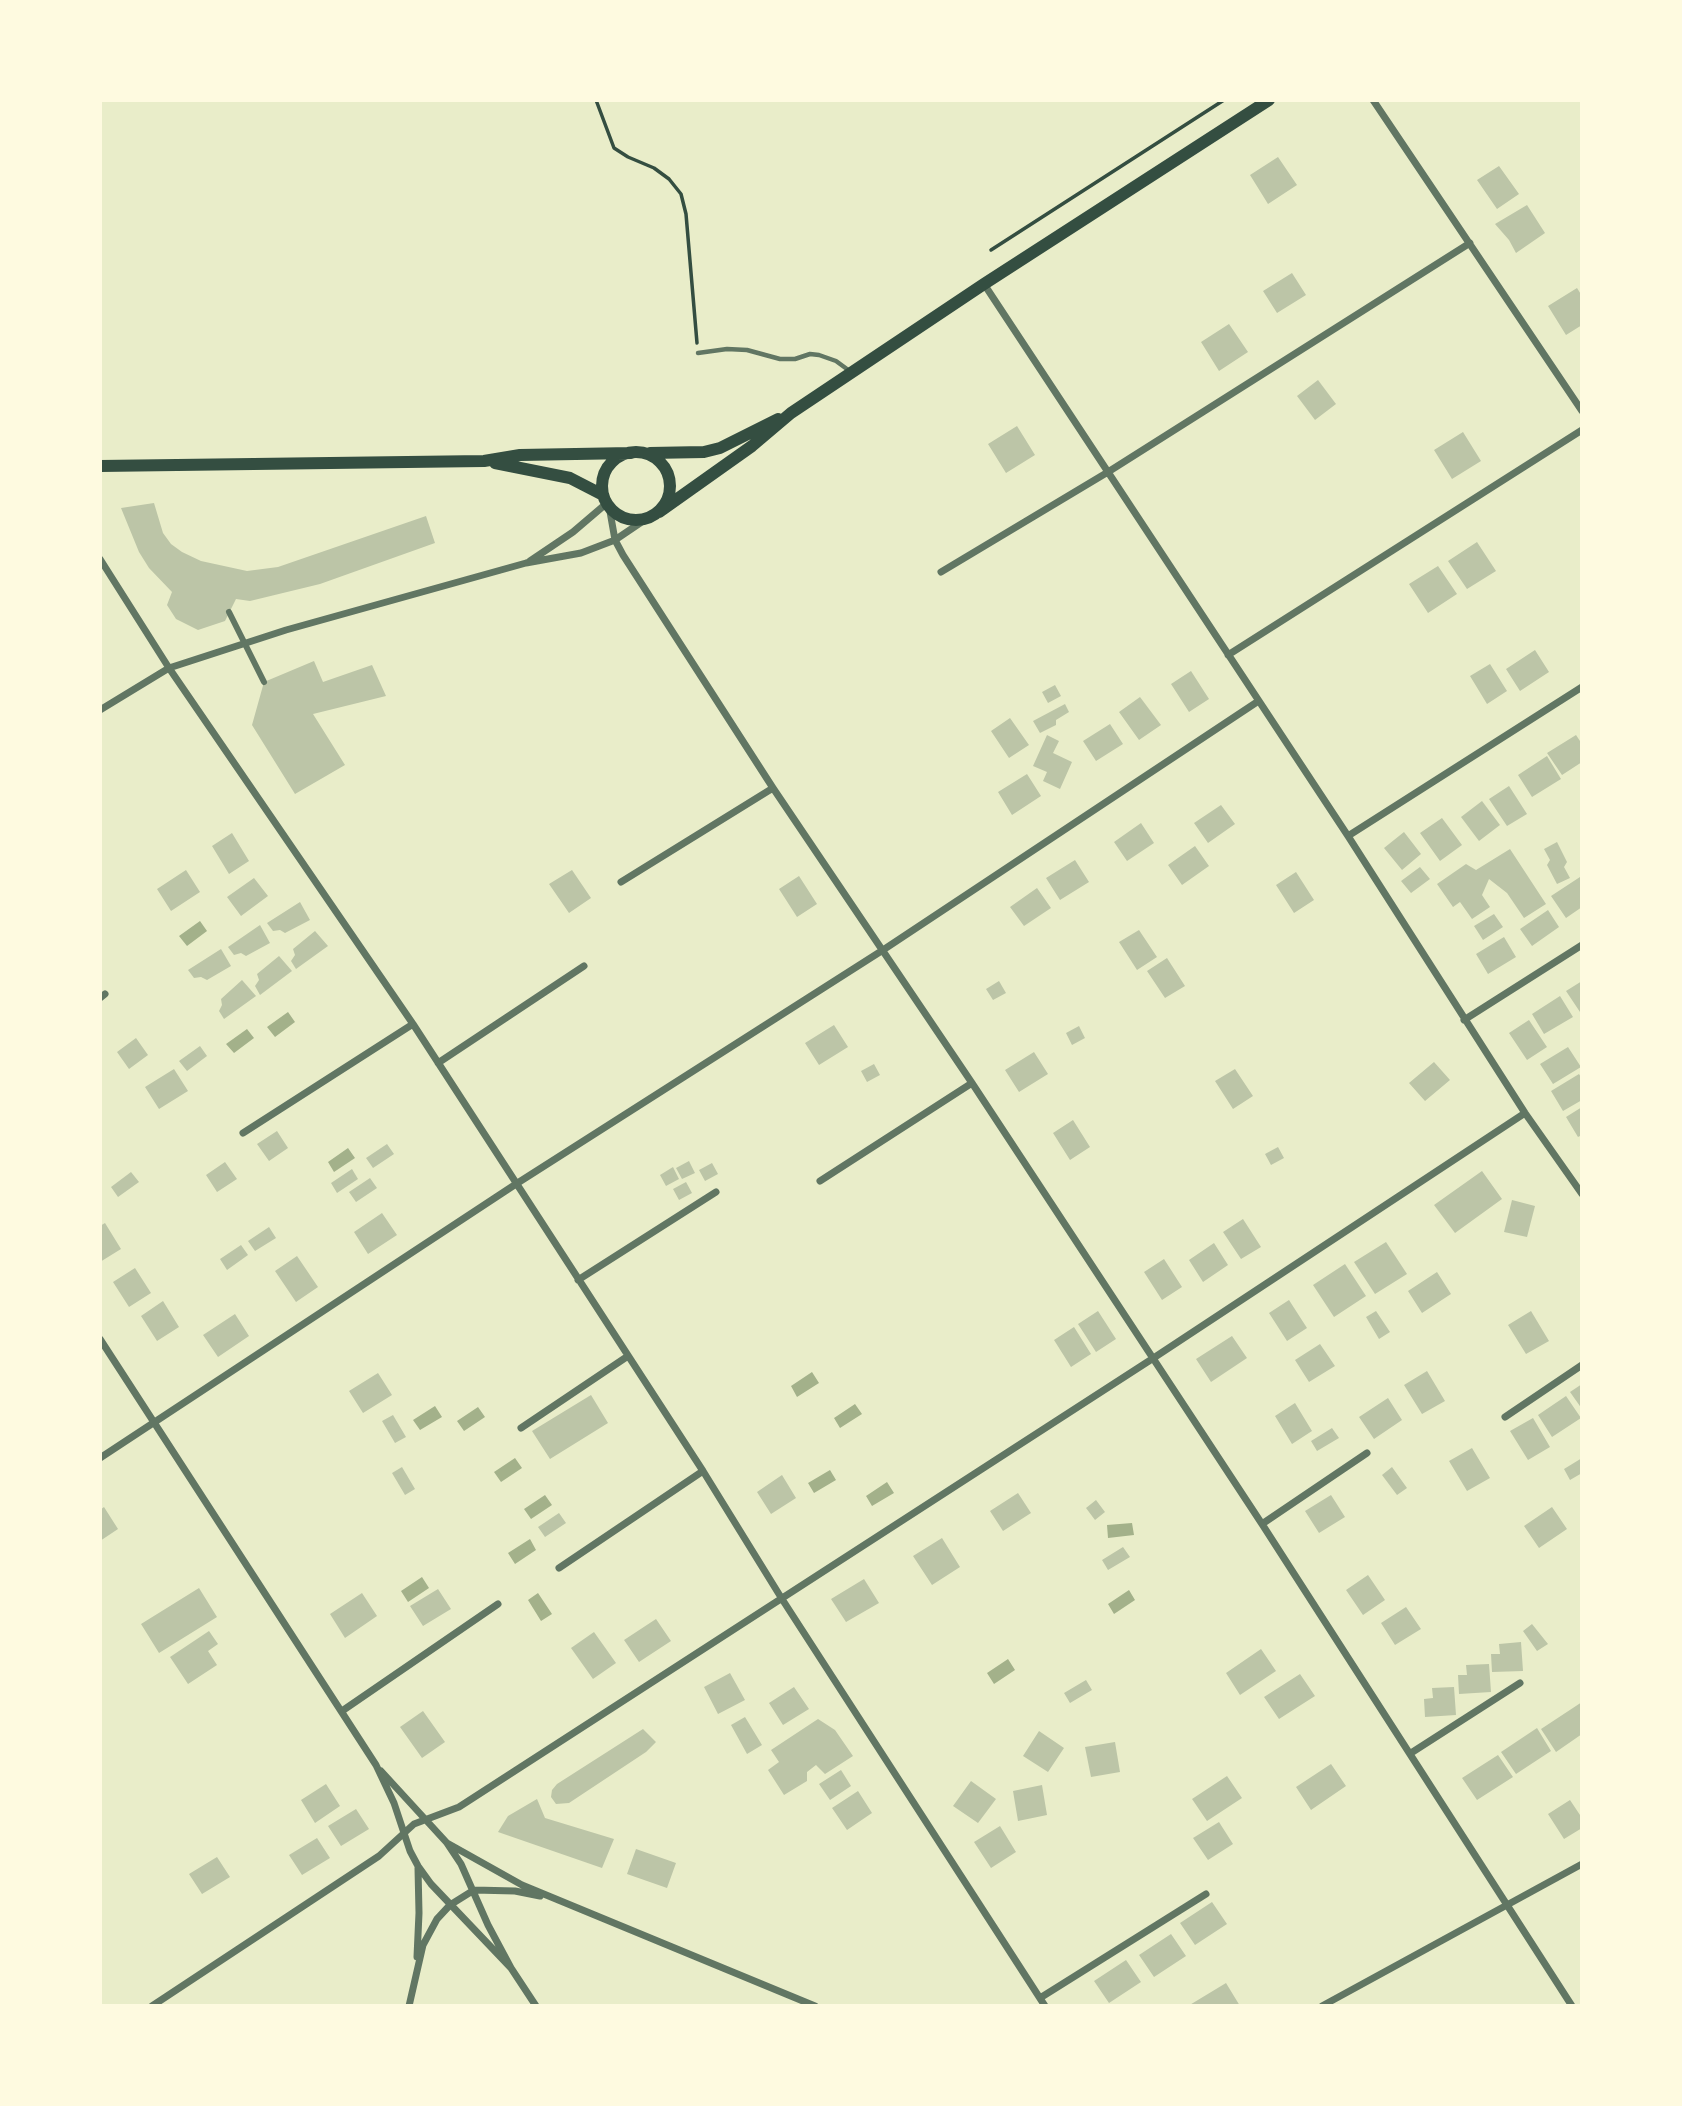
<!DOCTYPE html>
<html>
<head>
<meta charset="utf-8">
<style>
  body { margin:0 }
  #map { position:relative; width:1682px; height:2106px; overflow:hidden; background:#e9edc9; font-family:"DejaVu Sans",sans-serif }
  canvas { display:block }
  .frame { position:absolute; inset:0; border:102px solid #fefae0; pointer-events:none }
</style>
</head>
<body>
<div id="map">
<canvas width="1682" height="2106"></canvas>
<div class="frame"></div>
</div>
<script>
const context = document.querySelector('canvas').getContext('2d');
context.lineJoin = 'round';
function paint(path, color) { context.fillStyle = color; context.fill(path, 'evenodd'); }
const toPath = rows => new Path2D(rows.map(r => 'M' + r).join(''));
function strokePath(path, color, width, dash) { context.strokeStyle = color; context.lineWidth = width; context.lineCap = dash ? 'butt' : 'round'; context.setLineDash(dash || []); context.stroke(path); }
const water = toPath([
  [200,921,207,931,187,946,179,936],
  [288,1012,295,1022,275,1037,267,1027],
  [247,1029,254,1038,234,1053,226,1044],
  [348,1148,355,1158,334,1172,328,1162],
  [812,1372,819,1383,797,1397,791,1386],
  [855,1404,862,1414,840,1428,834,1418],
  [435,1406,442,1417,420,1430,413,1420],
  [478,1407,485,1417,464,1431,457,1421],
  [515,1458,522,1468,501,1482,494,1472],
  [830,1470,836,1480,814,1493,808,1483],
  [887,1482,894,1493,872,1506,866,1496],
  [545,1495,552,1505,531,1519,524,1509],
  [1132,1523,1134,1535,1108,1538,1107,1525],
  [530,1539,536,1550,515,1564,508,1553],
  [422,1577,429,1588,408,1602,401,1591],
  [1129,1590,1135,1600,1114,1614,1108,1604],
  [538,1593,552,1614,541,1621,528,1600],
  [1008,1659,1015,1670,994,1684,987,1673]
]);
const building = toPath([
  [1278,157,1297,185,1268,204,1250,175],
  [1499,166,1519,194,1497,209,1477,180],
  [1527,205,1545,233,1516,253,1509,240,1495,224],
  [1292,273,1306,295,1277,313,1263,291],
  [1577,288,1582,296,1582,325,1566,335,1548,306],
  [1229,324,1248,352,1219,371,1201,342],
  [1318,380,1336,404,1315,420,1297,396],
  [1017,426,1035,455,1006,473,988,444],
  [1463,432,1481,461,1452,479,1434,450],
  [154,503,163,533,171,544,182,552,201,561,247,571,278,567,426,516,435,543,320,584,250,601,236,599,225,621,198,630,176,619,167,605,172,592,149,568,139,552,121,508],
  [1477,542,1496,571,1467,589,1448,561],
  [1438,566,1457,594,1428,613,1409,584],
  [1535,650,1549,672,1520,691,1506,669],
  [314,661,323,682,372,665,386,696,313,714,345,765,295,794,252,725,264,682],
  [1490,664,1507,691,1487,704,1470,676],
  [1191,671,1209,699,1189,712,1171,684],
  [1055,685,1061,696,1048,703,1042,692],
  [1140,697,1161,725,1139,740,1119,712],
  [1065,704,1069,712,1056,720,1056,725,1040,733,1033,721],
  [1010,718,1029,745,1009,758,991,731],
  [1110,724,1123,744,1096,761,1083,741],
  [1047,735,1059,741,1053,753,1072,762,1060,789,1043,781,1047,772,1033,766],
  [1576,735,1582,744,1582,762,1562,775,1547,753],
  [1547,756,1561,779,1532,797,1518,775],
  [1027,774,1041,796,1012,815,998,792],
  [1509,786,1527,814,1507,826,1489,799],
  [1482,801,1500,825,1479,841,1461,817],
  [1221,805,1235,824,1208,843,1194,823],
  [1442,818,1462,845,1440,861,1420,833],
  [1141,823,1154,843,1127,861,1114,842],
  [1404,832,1421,854,1402,870,1384,848],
  [232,833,249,861,229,874,212,846],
  [1557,842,1567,862,1564,867,1570,878,1557,884,1547,865,1550,860,1544,849],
  [1195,846,1209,866,1182,885,1168,865],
  [1510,849,1546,904,1524,918,1507,893,1489,879,1482,895,1490,907,1472,919,1460,902,1453,907,1437,884,1466,864,1476,870],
  [1075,860,1089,882,1060,900,1046,878],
  [1420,867,1430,879,1411,893,1401,881],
  [186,870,200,892,171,911,157,889],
  [572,870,591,898,569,913,549,884],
  [1296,872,1314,900,1294,913,1276,885],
  [799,876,817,904,797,917,779,889],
  [1580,877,1582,881,1582,907,1566,918,1551,896],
  [254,878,268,896,241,916,227,897],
  [1037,888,1051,908,1024,926,1010,907],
  [300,902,310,920,285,933,280,930,273,931,267,923],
  [1548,910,1559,927,1532,946,1520,929],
  [1494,914,1503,927,1483,940,1474,926],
  [260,925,270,943,246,956,241,953,234,955,228,947],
  [1139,930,1157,957,1137,970,1119,942],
  [315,931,328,946,296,969,291,961,295,955,293,949],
  [1504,937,1516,957,1488,974,1476,954],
  [221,949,231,966,207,980,201,977,194,978,188,970],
  [279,956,292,971,260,995,255,986,259,980,257,974],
  [1167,958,1185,986,1165,998,1147,971],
  [242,980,256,996,224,1019,219,1011,222,1005,221,999],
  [999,981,1006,993,993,1000,986,989],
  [1582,981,1582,1015,1566,991],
  [1560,996,1573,1017,1544,1034,1532,1014],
  [1529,1020,1547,1047,1527,1060,1509,1033],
  [834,1025,848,1047,819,1065,805,1043],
  [1079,1026,1085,1038,1072,1045,1066,1033],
  [136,1038,148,1055,129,1069,117,1052],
  [200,1046,207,1056,187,1071,179,1061],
  [1568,1047,1581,1067,1553,1084,1540,1064],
  [1034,1052,1048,1074,1019,1092,1005,1070],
  [1434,1062,1450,1080,1425,1101,1409,1083],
  [874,1064,880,1075,867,1082,861,1071],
  [174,1069,188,1091,159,1109,145,1087],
  [1235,1069,1253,1096,1233,1109,1215,1081],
  [1579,1074,1582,1079,1582,1100,1563,1111,1551,1091],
  [1582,1107,1582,1135,1578,1137,1566,1117],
  [1073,1120,1090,1147,1070,1160,1053,1133],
  [277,1131,288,1148,269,1161,257,1144],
  [387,1144,394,1154,373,1168,366,1158],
  [1278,1147,1284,1158,1271,1165,1265,1154],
  [689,1161,695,1173,682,1179,676,1168],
  [225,1162,237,1179,217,1192,206,1175],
  [712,1163,718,1174,705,1181,699,1170],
  [673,1167,679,1179,666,1186,660,1175],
  [352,1169,358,1179,337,1193,331,1183],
  [1482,1171,1502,1199,1455,1233,1434,1205],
  [131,1172,139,1182,118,1197,111,1187],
  [370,1178,377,1188,356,1202,349,1192],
  [686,1182,692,1193,679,1200,673,1189],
  [1512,1200,1535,1206,1527,1237,1504,1232],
  [382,1213,397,1235,368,1254,354,1232],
  [1243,1219,1261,1247,1241,1259,1223,1232],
  [105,1223,121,1249,100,1262,100,1226],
  [269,1227,276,1238,255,1251,248,1241],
  [1386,1242,1407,1274,1375,1294,1354,1262],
  [1214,1243,1228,1265,1203,1282,1189,1260],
  [241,1245,248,1255,227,1270,220,1259],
  [297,1256,318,1287,296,1302,275,1271],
  [1164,1259,1182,1287,1162,1300,1144,1272],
  [1345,1264,1366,1296,1334,1317,1313,1285],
  [135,1268,151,1293,129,1307,113,1282],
  [1437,1272,1451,1294,1422,1313,1408,1291],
  [1289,1300,1307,1328,1287,1341,1269,1313],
  [163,1301,179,1327,157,1341,141,1316],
  [1098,1311,1116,1339,1096,1352,1078,1324],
  [1376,1311,1390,1332,1379,1339,1366,1317],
  [1531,1311,1549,1341,1526,1354,1508,1325],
  [235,1314,249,1336,218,1357,203,1335],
  [1074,1327,1091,1354,1071,1367,1054,1340],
  [1232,1336,1247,1358,1211,1382,1196,1359],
  [1320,1344,1335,1366,1309,1382,1295,1360],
  [1427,1371,1445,1401,1422,1414,1404,1385],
  [378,1373,392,1395,363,1413,349,1391],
  [1582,1384,1582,1409,1570,1392],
  [591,1395,608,1423,550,1459,532,1431],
  [1566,1396,1581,1418,1552,1437,1538,1415],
  [1388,1398,1402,1420,1374,1439,1359,1417],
  [1295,1403,1312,1431,1292,1444,1275,1416],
  [393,1415,406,1437,395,1443,382,1421],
  [1533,1418,1550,1447,1528,1460,1510,1431],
  [1332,1428,1339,1438,1317,1451,1311,1441],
  [1472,1448,1490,1478,1467,1491,1449,1461],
  [1582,1458,1582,1473,1570,1480,1564,1469],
  [402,1467,415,1489,405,1495,392,1473],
  [1392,1467,1407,1488,1397,1495,1382,1475],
  [782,1475,796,1498,771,1514,757,1492],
  [1018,1493,1031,1513,1003,1531,990,1511],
  [1331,1495,1345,1517,1319,1533,1305,1511],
  [1096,1500,1105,1512,1095,1520,1086,1508],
  [104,1507,118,1529,100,1541,100,1510],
  [1552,1507,1567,1529,1539,1548,1524,1526],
  [559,1513,566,1523,545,1537,538,1527],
  [942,1538,960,1567,932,1585,913,1556],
  [1123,1547,1130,1557,1108,1570,1102,1560],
  [1368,1575,1385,1600,1363,1615,1346,1590],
  [864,1579,879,1603,846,1622,831,1599],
  [199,1588,217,1617,159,1653,141,1624],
  [438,1589,451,1609,423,1626,410,1606],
  [362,1593,377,1616,345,1638,330,1614],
  [1406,1607,1421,1629,1395,1645,1381,1623],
  [656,1619,671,1641,639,1662,624,1640],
  [1532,1624,1548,1644,1537,1651,1523,1631],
  [209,1631,218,1644,208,1651,217,1665,188,1684,170,1657],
  [594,1632,616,1663,593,1679,571,1648],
  [1521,1642,1523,1671,1492,1672,1491,1654,1500,1654,1499,1644],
  [1261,1649,1276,1671,1240,1695,1226,1673],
  [1489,1664,1491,1692,1459,1694,1458,1675,1467,1675,1466,1665],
  [730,1673,745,1700,718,1714,704,1687],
  [1300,1674,1315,1696,1279,1719,1264,1697],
  [1086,1680,1092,1690,1070,1703,1064,1693],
  [794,1687,809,1709,783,1725,769,1703],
  [1454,1687,1456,1715,1425,1717,1424,1699,1433,1698,1432,1688],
  [1582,1702,1582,1734,1556,1752,1541,1729],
  [423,1711,445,1742,422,1758,400,1727],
  [745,1717,762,1745,747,1754,731,1725],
  [818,1719,835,1730,853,1756,825,1774,816,1765,807,1772,807,1781,784,1795,768,1770,779,1762,771,1750],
  [1537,1728,1551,1751,1516,1774,1501,1752],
  [643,1729,656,1742,646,1752,569,1803,556,1804,551,1797,552,1790,557,1784],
  [1039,1731,1064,1748,1048,1772,1023,1756],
  [1115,1742,1120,1772,1091,1777,1085,1747],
  [1498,1755,1513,1777,1477,1800,1462,1778],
  [1331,1764,1346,1786,1311,1810,1296,1787],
  [841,1770,851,1786,830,1800,819,1784],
  [1227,1776,1242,1798,1207,1821,1192,1799],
  [971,1781,996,1799,978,1823,953,1806],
  [326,1784,340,1806,315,1823,301,1800],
  [1042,1785,1047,1815,1018,1821,1013,1791],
  [858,1791,872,1813,847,1830,832,1808],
  [537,1799,545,1818,614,1839,602,1868,498,1832,508,1816],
  [1570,1800,1582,1818,1582,1828,1564,1839,1548,1814],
  [356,1809,369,1829,341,1846,328,1826],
  [1219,1822,1233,1844,1208,1860,1193,1838],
  [1000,1826,1016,1852,991,1868,974,1842],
  [317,1838,330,1858,302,1875,289,1855],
  [636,1849,676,1863,667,1888,627,1874],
  [217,1857,230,1877,202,1894,189,1874],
  [1212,1902,1227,1924,1195,1945,1180,1923],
  [1171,1934,1186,1956,1154,1977,1139,1955],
  [1126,1960,1141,1982,1109,2003,1094,1981],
  [1226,1983,1240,2006,1188,2006]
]);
const path = toPath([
  [596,100,614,148,628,157,654,168,669,179,681,194,686,214,697,343],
  [991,250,1224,100]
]);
const service = toPath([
  [698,353,727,349,747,350,780,359,795,359,810,354,819,355,836,361,851,372]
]);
const pedestrian = toPath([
  [229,612,264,682]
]);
const minor = toPath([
  [1373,100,1582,411],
  [984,284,1348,836,1525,1113,1582,1194],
  [609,506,615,540,623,555,773,788,972,1083,1262,1524,1572,2006],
  [100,559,169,668,413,1024,703,1471,782,1599,1045,2006],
  [530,561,573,532,607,503],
  [941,572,1108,472,1470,243],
  [1228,655,1582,430],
  [100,710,169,668,286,630,526,563,581,553,615,540,646,519],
  [1348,836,1582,687],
  [621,882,773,788],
  [100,998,105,994],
  [1464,1020,1582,945],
  [438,1063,584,966],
  [243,1133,413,1024],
  [820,1181,972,1083],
  [578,1280,716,1192],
  [100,1339,376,1765,394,1803,410,1851,418,1866,431,1884,511,1968],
  [1505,1417,1582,1365],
  [521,1428,628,1356],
  [100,1458,516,1184,883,950,1257,702],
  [1262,1524,1367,1453],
  [559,1568,703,1471],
  [342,1711,498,1604],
  [1411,1753,1520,1683],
  [381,1771,447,1843,461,1864,488,1925,511,1968,536,2006],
  [447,1843,522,1885,815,2006],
  [417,1957,419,1913,418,1868],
  [1040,1998,1206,1894],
  [152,2006,379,1856,414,1824,459,1807,1152,1359,1525,1113],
  [409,2006,423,1945,437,1919,450,1905,474,1890,515,1891,540,1896],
  [1322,2006,1582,1864]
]);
const secondary = toPath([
  '602 486a34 34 0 1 1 68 0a34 34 0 1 1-68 0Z',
  [650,453,704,452,720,448,778,419],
  [495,463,570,478,603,495],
  [100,466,484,461,520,455,631,453],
  [659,512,752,446,791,413,984,284,1269,100]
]);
paint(water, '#a3b18a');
paint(building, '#bcc5a7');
strokePath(path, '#344e41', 3.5);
strokePath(service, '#617663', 4.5);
strokePath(pedestrian, '#617663', 6);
strokePath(minor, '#617663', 7);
strokePath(secondary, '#344e41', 12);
</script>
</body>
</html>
